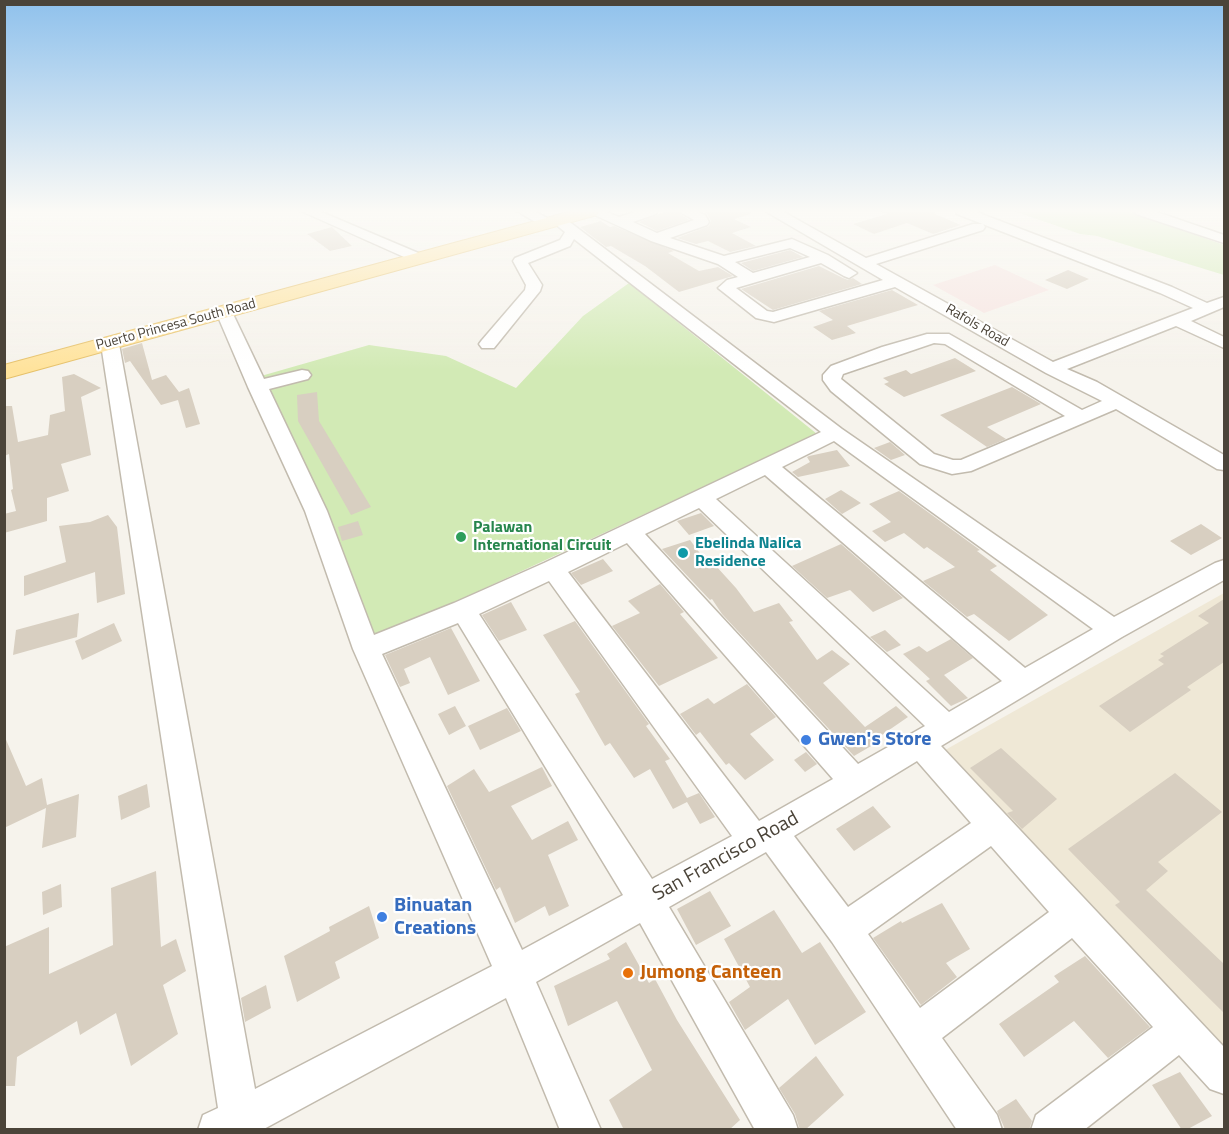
<!DOCTYPE html>
<html>
<head>
<meta charset="utf-8">
<style>
  body { margin:0 }
  #map { position:relative; width:1229px; height:1134px; overflow:hidden; background:#f6f3ec; font-family:"Titillium Web",sans-serif }
  canvas { display:block }
  .frame { position:absolute; inset:0; border:6px solid #4b4439; pointer-events:none }
</style>
</head>
<body>
<div id="map">
<canvas width="1229" height="1134"></canvas>
<div class="frame"></div>
</div>
<script>
const context = document.querySelector('canvas').getContext('2d');
context.lineJoin = 'round';
function paint(path, color) { context.fillStyle = color; context.fill(path, 'evenodd'); }
const toPath = rows => new Path2D(rows.map(r => 'M' + r).join(''));
function strokePath(path, color, width, dash) { context.strokeStyle = color; context.lineWidth = width; context.lineCap = dash ? 'butt' : 'round'; context.setLineDash(dash || []); context.stroke(path); }
function write(font, color, halo, rows, align = 'center') {
  context.font = font + ' "Titillium Web",sans-serif'; context.lineWidth = 4.5; context.setLineDash([]); context.textBaseline = 'middle'; context.strokeStyle = halo; context.fillStyle = color; for (const [text, x, y, turn = 0] of rows) {
    context.save(); context.translate(x, y); context.rotate((+turn || 0) * Math.PI / 180); context.textAlign = isNaN(turn) ? turn : align; if (halo) context.strokeText(text, 0, 0); context.fillText(text, 0, 0); context.restore();
  }
}
const education = toPath([
  [1224,593,1224,1049,938,754]
]);
const medical = toPath([
  [995,265,1049,290,984,313,933,285]
]);
const green = toPath([
  [1014,211,1128,211,1224,245,1224,275,1097,236,1080,234],
  [629,283,817,434,371,641,261,376,369,345,446,356,516,388,583,316]
]);
const building = toPath([
  [667,211,676,211,689,220,657,231,639,222],
  [701,211,750,211,751,214,734,219,751,227,732,233,756,246,730,252,708,241,696,244,677,238,709,226,711,221,707,214],
  [880,211,935,211,935,214,961,225,933,234,907,223,874,234,853,224,887,214],
  [601,221,610,227,614,226,674,251,668,253,699,271,718,267,733,276,679,292,645,266,611,246,606,247,580,227],
  [332,227,352,246,330,251,307,234],
  [790,250,803,257,753,271,741,263],
  [819,266,843,278,848,280,853,278,862,284,773,310,741,289],
  [1068,270,1089,279,1067,289,1045,280],
  [892,290,918,305,847,326,856,333,832,340,813,327,833,320,819,311],
  [142,343,152,380,166,375,179,392,189,388,200,424,186,428,178,400,161,405,130,361,125,363,122,349],
  [955,358,976,371,904,397,884,384,889,382,883,378,906,370,911,374],
  [74,374,101,388,81,397,91,455,61,464,69,491,47,498,47,521,4,533,4,514,16,511,11,490,13,489,9,454,4,456,4,406,12,406,18,442,48,435,50,415,65,411,62,377],
  [1012,387,1041,404,987,427,1006,439,987,447,940,415],
  [317,392,319,421,371,507,351,515,298,421,297,395],
  [890,442,905,455,891,460,874,448],
  [837,450,850,466,798,477,792,472,810,462,807,457,809,456],
  [841,490,861,503,842,514,825,499],
  [899,491,980,550,977,551,997,566,990,570,1048,615,1009,641,974,614,967,617,923,581,955,567,927,547,924,549,904,533,885,542,872,531,891,522,869,504],
  [701,513,714,526,689,535,677,521],
  [108,515,117,527,125,594,97,603,95,572,24,596,24,576,66,562,59,526,90,522],
  [358,521,363,535,342,541,338,527],
  [1201,524,1222,538,1191,555,1170,541],
  [690,540,711,568,716,566,736,588,754,612,779,603,793,621,789,622,817,660,832,650,850,664,823,683,865,727,896,706,908,717,876,739,878,742,854,756,722,614,712,599,710,600,662,549],
  [841,544,903,598,873,612,850,590,827,598,792,566],
  [603,559,613,571,581,585,571,573],
  [660,584,684,612,680,614,718,658,659,686,612,626,640,613,628,601],
  [1224,599,1224,662,1187,687,1191,690,1130,732,1099,706,1164,664,1158,660,1164,656,1160,654,1209,623,1198,616],
  [511,602,527,630,499,641,482,615],
  [79,613,77,637,13,655,16,630],
  [575,621,649,724,646,726,670,759,665,761,687,798,699,793,715,817,700,824,687,802,673,809,650,769,634,778,610,743,605,746,575,694,580,692,543,635],
  [114,623,122,641,82,660,75,641],
  [451,628,480,681,448,695,430,657,404,669,410,683,400,687,385,655],
  [885,630,901,645,887,652,870,637],
  [951,639,973,658,944,675,968,698,951,706,926,681,930,679,903,654,919,646,927,652],
  [747,684,776,717,750,734,774,760,745,780,729,763,726,765,700,732,696,735,680,714,708,698,714,704],
  [455,706,466,726,449,735,438,714],
  [507,708,521,731,480,750,468,726],
  [4,735,26,786,42,778,47,805,79,794,76,837,42,848,46,808,4,828],
  [1001,748,1057,799,1022,829,1007,813,1013,811,970,768],
  [806,752,817,764,805,772,794,760],
  [542,767,552,786,511,806,532,840,568,821,578,840,548,855,569,906,549,916,545,906,515,923,500,887,496,890,447,786,474,769,489,792],
  [1175,773,1222,812,1158,862,1168,871,1146,890,1224,964,1224,1013,1115,905,1120,902,1068,849],
  [147,784,150,807,121,820,118,796],
  [873,806,891,827,854,851,836,829],
  [156,871,161,947,176,939,186,971,163,985,178,1034,131,1066,116,1013,80,1035,77,1021,17,1057,15,1086,4,1086,4,947,49,927,49,974,113,945,111,888],
  [61,884,62,907,43,915,42,892],
  [710,891,731,926,696,945,677,909],
  [942,903,970,949,946,963,957,977,921,1005,873,938,901,921,902,923],
  [369,906,379,938,335,962,340,978,297,1002,284,956,330,931,329,927],
  [774,910,802,953,820,942,866,1012,815,1045,788,999,745,1030,729,1002,750,987,724,939],
  [626,942,649,983,655,979,677,1020,740,1120,729,1130,624,1130,609,1100,652,1070,617,1001,568,1026,554,986,610,959,607,954],
  [1085,956,1150,1027,1108,1058,1074,1021,1024,1057,999,1024,1059,982,1054,976],
  [266,985,271,1008,245,1022,241,998],
  [816,1056,844,1095,805,1130,800,1130,795,1114,779,1088],
  [1180,1072,1212,1116,1186,1130,1182,1130,1152,1085],
  [1016,1099,1032,1121,1029,1130,1005,1130,1004,1127,997,1111]
]);
const minor = toPath([
  [301,211,319,211,423,255,425,258,418,262,413,261,301,211],
  [517,211,534,211,551,220,558,216,563,217,842,429,1114,617,1215,563,1224,560,1224,580,1122,637,941,746,1224,1047,1224,1094,1210,1089,1179,1055,1084,1130,1031,1130,1036,1115,1153,1027,1072,938,942,1038,997,1115,1002,1130,957,1130,832,942,766,852,669,907,793,1115,798,1130,755,1130,640,923,536,982,601,1130,560,1130,506,998,262,1130,198,1130,203,1115,218,1108,101,344,104,340,110,339,116,340,119,344,255,1089,492,966,353,649,305,511,248,387,216,312,218,309,224,307,232,312,264,379,302,370,308,371,311,375,308,379,269,389,327,511,374,635,454,603,544,563,821,432,574,239,570,246,528,263,542,285,540,291,494,348,482,348,479,344,482,340,525,290,526,285,513,261,515,258,560,240,565,232,554,223,547,227,542,226,517,211],
  [834,441,1093,629,1025,668,782,467,834,441],
  [765,475,1002,681,949,712,716,499,765,475],
  [699,508,925,726,858,764,645,534,699,508],
  [627,543,833,779,759,821,568,572,627,543],
  [549,581,732,836,652,879,479,614,549,581],
  [458,623,623,895,522,950,382,654,458,623],
  [917,761,971,823,848,907,794,836,917,761],
  [991,846,1049,912,920,1008,868,934,991,846],
  [586,211,604,211,619,217,638,211,658,211,656,214,633,222,657,233,694,220,678,211,696,211,705,215,709,222,707,225,670,238,724,256,792,239,828,255,857,273,849,278,844,276,821,263,736,288,767,311,773,312,883,280,765,211,782,211,866,258,973,224,983,224,985,227,983,230,876,264,1053,362,1193,308,1160,293,957,214,955,211,974,211,1172,287,1207,303,1224,297,1224,307,1191,321,1224,337,1224,348,1176,326,1067,369,1097,382,1224,455,1224,470,1217,469,1116,409,971,471,952,474,920,464,831,391,823,380,823,375,831,366,882,347,927,334,949,334,1082,410,1102,401,1046,373,895,287,774,322,756,318,718,288,727,280,738,277,718,264,651,241,586,211],
  [790,248,810,257,753,273,735,262,790,248],
  [934,343,945,344,1065,416,961,460,953,460,934,454,841,379,843,374,934,343],
  [1134,211,1154,211,1224,235,1224,243,1136,214,1134,211]
]);
const major = toPath([
  [572,211,600,211,597,215,4,379,4,365,572,211]
]);
const markers = [
  [461,537,6,"#2e9e5b"],
  [683,553,6,"#0f9aa8"],
  [806,740,6,"#3f7fe0"],
  [382,917,6,"#3f7fe0"],
  [628,973,6,"#e8710a"]
];
const farStreetnames = [
  ["Puerto Princesa South Road",176,325,-15],
  ["Rafols Road",977,326,30]
];
const leisureNames = [
  ["Palawan",473,528],
  ["International Circuit",473,546]
];
const cultureNames = [
  ["Ebelinda Nalica",695,544],
  ["Residence",695,562]
];
const nearShopnames = [
  ["Gwen's Store",818,740],
  ["Binuatan",394,906],
  ["Creations",394,929]
];
const nearStreetnames = [
  ["San Francisco Road",726,857,-29]
];
const nearFoodnames = [
  ["Jumong Canteen",640,973]
];
paint(education, '#efe8d6');
paint(medical, '#f6e3e0');
paint(green, '#d2eab5');
paint(building, '#d8cfc1');
strokePath(minor, '#c2bbae', 3);
strokePath(major, '#e6c16a', 2);
paint(minor, '#fff');
paint(major, '#ffe39c');
const sky = context.createLinearGradient(0, 0, 0, 370);
sky.addColorStop(0, '#8fc1ec');
sky.addColorStop(0.57, '#fbfaf6');
sky.addColorStop(1, '#fbfaf600');
context.fillStyle = sky;
context.fillRect(0, 0, 1229, 370);
for (const [x, y, r, color] of markers) { const dot = new Path2D(); dot.arc(x, y, r, 0, 2 * Math.PI); context.fillStyle = color; context.fill(dot); strokePath(dot, '#fff', 2); }
write('14px', '#4b4439', '#fff', farStreetnames);
write('bold 16px', '#27864d', '#fff', leisureNames, 'left');
write('bold 16px', '#0d838f', '#fff', cultureNames, 'left');
write('bold 20px', '#366cbe', '#fff', nearShopnames, 'left');
write('20px', '#4b4439', '#fff', nearStreetnames);
write('bold 20px', '#c56008', '#fff', nearFoodnames, 'left');
</script>
</body>
</html>
